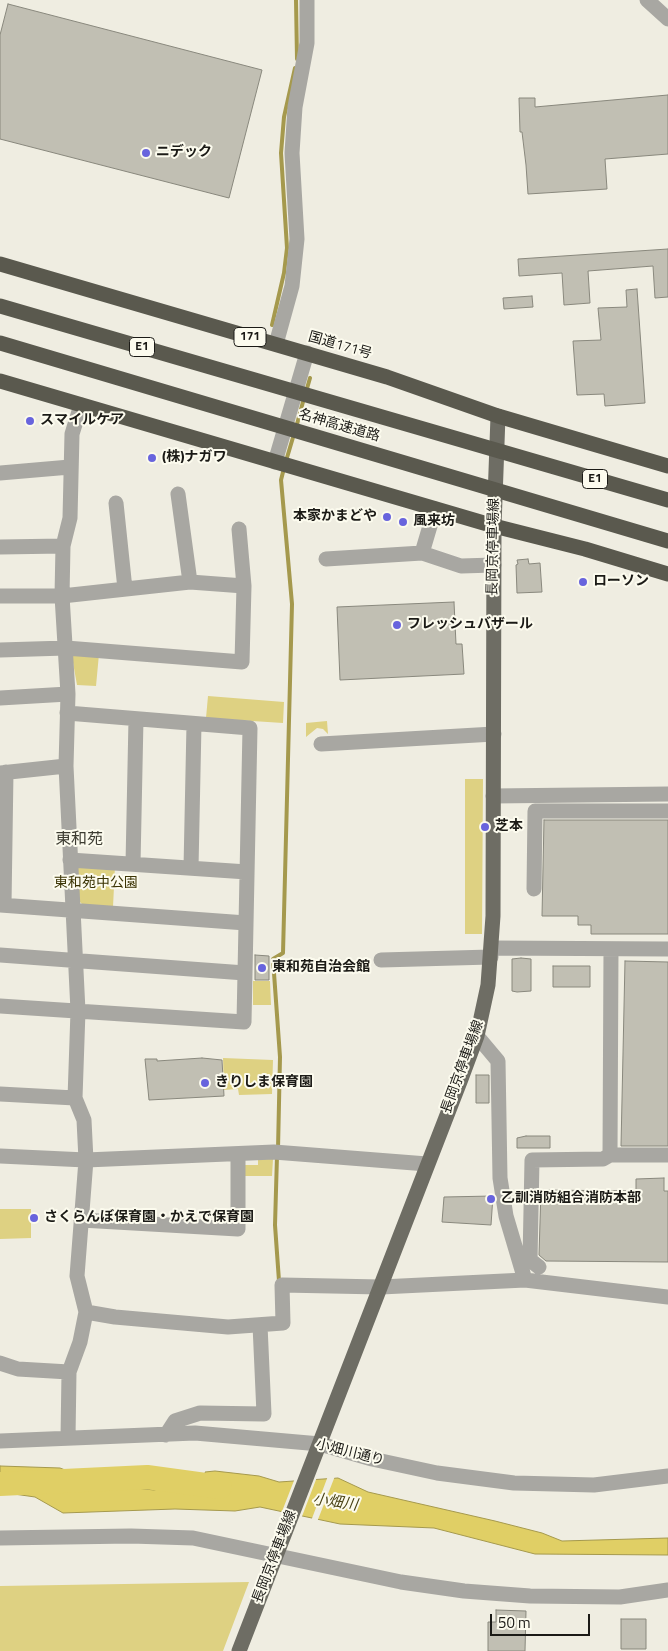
<!DOCTYPE html>
<html>
<head>
<meta charset="utf-8">
<style>
  body { margin:0 }
  #map { position:relative; width:668px; height:1651px; overflow:hidden; background:#efede1; font-family:"Titillium Web",sans-serif }
  canvas { display:block }
  .scale { position:absolute; left:490px; top:1614px; width:100px; height:22px; box-sizing:border-box; border:2px solid #1b1a16; border-top:0; padding-left:6px; font-size:15px; line-height:18px; white-space:nowrap; color:#1b1a16; -webkit-text-stroke:4px #fcfbee; paint-order:stroke }
</style>
</head>
<body>
<div id="map">
<canvas width="668" height="1651"></canvas>
<div class="scale">50 m</div>
</div>
<script>
const context = document.querySelector('canvas').getContext('2d');
context.lineJoin = 'round';
function paint(path, color) { context.fillStyle = color; context.fill(path, 'evenodd'); }
const toPath = rows => new Path2D(rows.map(r => 'M' + r).join(''));
function strokePath(path, color, width, dash) { context.strokeStyle = color; context.lineWidth = width; context.lineCap = dash ? 'butt' : 'round'; context.setLineDash(dash || []); context.stroke(path); }
function write(font, color, halo, rows, align = 'center') {
  context.font = font + ' "Titillium Web","Noto Sans JP",sans-serif'; context.lineWidth = 4; context.setLineDash([]); context.textBaseline = 'middle'; context.strokeStyle = halo; context.fillStyle = color; for (const [text, x, y, turn = 0] of rows) {
    context.save(); context.translate(x, y); context.rotate((+turn || 0) * Math.PI / 180); context.textAlign = isNaN(turn) ? turn : align; if (halo) context.strokeText(text, 0, 0); context.fillText(text, 0, 0); context.restore();
  }
}
const green = toPath([
  [75,652,99,654,96,686,77,685,72,657],
  [208,696,284,702,283,723,206,718],
  [327,721,328,734,323,729,317,728,306,737,306,723],
  [465,779,483,779,482,934,465,934],
  [82,864,115,866,113,907,83,905,78,900,77,868],
  [253,981,270,981,271,1005,253,1005],
  [223,1058,273,1060,272,1094,239,1095,238,1089,224,1090],
  [258,1158,273,1159,272,1176,244,1176,244,1165,258,1165],
  [0,1209,31,1209,31,1238,0,1239],
  [249,1582,223,1651,0,1651,0,1586]
]);
const water = toPath([
  [0,1466,60,1468,101,1484,154,1490,207,1478,205,1472,215,1471,259,1476,279,1482,338,1478,368,1492,495,1521,542,1533,562,1541,668,1538,668,1555,535,1554,434,1528,340,1524,260,1507,235,1511,175,1509,63,1513,35,1497,0,1492,0,1466]
]);
const pier = toPath([
  [328,1476,335,1476,317,1522,311,1521],
  [317,1477,301,1519,281,1514,295,1478]
]);
const stream = toPath([
  [296,0,297,59],
  [272,325,284,273,287,248,281,153,284,117,295,68],
  [306,392,310,378],
  [296,428,304,398],
  [286,461,294,434],
  [278,1149,280,1057,273,959,283,953,292,604,281,480,284,468],
  [277,1156,275,1225,279,1281]
]);
const river = toPath([
  [0,1484,147,1477,220,1487]
]);
const building = toPath([
  [8,4,262,70,229,198,0,139,0,35,8,4],
  [668,95,668,154,605,159,607,189,528,194,526,165,522,132,520,132,519,98,535,98,535,107,668,95],
  [668,249,668,297,655,298,653,266,588,271,590,303,564,305,562,273,519,276,518,259,668,249],
  [637,289,645,403,605,406,604,394,577,395,573,341,601,340,598,308,627,307,626,290,637,289],
  [532,296,533,307,504,309,503,298,532,296],
  [528,559,529,564,540,563,542,592,517,593,516,565,518,564,517,560,528,559],
  [454,602,456,644,462,644,464,674,340,680,337,607,454,602],
  [544,820,668,820,668,934,591,934,591,925,578,925,578,916,542,916,544,820],
  [255,955,269,956,269,980,255,980,255,955],
  [521,958,531,959,531,991,517,992,512,991,512,959,521,958],
  [625,961,668,962,668,1146,621,1146,625,961],
  [553,966,590,966,590,987,553,987,553,966],
  [202,1058,222,1060,224,1096,149,1100,145,1059,157,1059,157,1061,202,1058],
  [476,1075,489,1075,489,1103,476,1103,476,1075],
  [526,1136,550,1136,550,1148,517,1148,517,1138,526,1136],
  [664,1178,664,1191,668,1191,668,1262,546,1261,539,1255,541,1190,636,1191,636,1179,664,1178],
  [493,1196,491,1225,442,1222,444,1197,493,1196],
  [496,1610,526,1611,525,1651,488,1651,488,1622,496,1622,496,1610],
  [621,1619,646,1619,646,1649,621,1649,621,1619]
]);
const minor = toPath([
  [647,0,668,19],
  [276,344,292,286,297,239,292,153,295,107,307,43,307,0],
  [275,462,307,353],
  [0,473,70,467],
  [178,494,190,582],
  [116,503,125,589],
  [0,547,63,546],
  [422,553,461,566,494,565],
  [326,559,422,553,435,509],
  [0,596,62,596,190,582,244,586],
  [0,650,66,648,242,662,244,586,239,529],
  [0,698,68,694],
  [321,744,494,734],
  [0,773,66,766],
  [493,796,668,794],
  [70,860,247,872],
  [133,864,136,719],
  [191,868,194,724],
  [534,889,535,811,668,811],
  [0,905,246,923],
  [4,905,6,772],
  [492,948,668,949],
  [611,949,610,1155,668,1155],
  [0,955,245,973],
  [381,960,491,957],
  [0,1006,244,1022,250,728,67,713],
  [477,1036,498,1061,500,1178,506,1216,525,1280],
  [0,1094,75,1098],
  [0,1156,86,1160,274,1152,427,1164],
  [81,1220,238,1229,238,1154],
  [539,1267,530,1260,532,1160,603,1159,610,1155],
  [86,1312,115,1317,228,1327,283,1323,282,1285,381,1287,525,1280,668,1297],
  [0,1363,18,1369,69,1372,80,1342,86,1312,77,1276,86,1160,84,1120,75,1098,78,1011,66,766,68,694,62,596,63,546,70,518,72,434,81,405],
  [166,1435,175,1421,200,1413,264,1414,260,1325],
  [68,1438,69,1372],
  [0,1441,195,1433,320,1444,372,1459,437,1473,514,1483,594,1485,668,1476],
  [0,1538,131,1536,193,1538,401,1582,464,1591,530,1596,620,1597,668,1590]
]);
const major = toPath([
  [239,1651,461,1079,477,1036,488,985,493,916,494,526,498,416]
]);
const highway = toPath([
  [0,264,387,377,498,416,668,466],
  [0,306,668,500],
  [0,343,668,541],
  [0,381,494,526,585,549,668,574]
]);
const markers = [
  [146,153,5,"#6864dd"],
  [30,421,5,"#6864dd"],
  [152,458,5,"#6864dd"],
  [387,517,5,"#6864dd"],
  [403,522,5,"#6864dd"],
  [583,582,5,"#6864dd"],
  [397,625,5,"#6864dd"],
  [485,827,5,"#6864dd"],
  [262,968,5,"#6864dd"],
  [205,1083,5,"#6864dd"],
  [491,1199,5,"#6864dd"],
  [34,1218,5,"#6864dd"]
];
const shields = [
  [250,337,32],
  [142,347,25],
  [595,479,25]
];
const shieldNames = [
  ["171",250,337],
  ["E1",142,347],
  ["E1",595,479]
];
const poiNames = [
  ["ニデック",156,153],
  ["スマイルケア",40,421],
  ["(株)ナガワ",162,458],
  ["本家かまどや",377,517,"right"],
  ["風来坊",413,522],
  ["ローソン",593,582],
  ["フレッシュバザール",407,625],
  ["芝本",495,827],
  ["東和苑自治会館",272,968],
  ["きりしま保育園",215,1083],
  ["乙訓消防組合消防本部",501,1199],
  ["さくらんぼ保育園・かえで保育園",44,1218]
];
const streetNames = [
  ["国道171号",340,346,16],
  ["名神高速道路",339,426,16],
  ["長岡京停車場線",494,547,-89],
  ["長岡京停車場線",463,1067,-70],
  ["小畑川通り",350,1453,14],
  ["長岡京停車場線",275,1557,-69]
];
const parkNames = [
  ["東和苑中公園",96,884]
];
const waterNames = [
  ["小畑川",335,1503,8]
];
const quarterNames = [
  ["東和苑",79,840]
];
paint(green, '#ded182');
paint(water, '#e0cf65');
strokePath(water, '#a5994d', 1);
paint(pier, '#efede1');
strokePath(stream, '#a5994d', 4);
strokePath(river, '#e0cf65', 24);
paint(building, '#c1bfb3');
strokePath(building, '#89887d', 1);
strokePath(minor, '#a8a7a2', 15);
strokePath(major, '#6e6d64', 15);
strokePath(highway, '#5a594e', 15);
for (const [x, y, r, color] of markers) { const dot = new Path2D(); dot.arc(x, y, r, 0, 2 * Math.PI); context.fillStyle = color; context.fill(dot); strokePath(dot, '#fcfbee', 2); }
for (const [x, y, w] of shields) { const box = new Path2D(); box.roundRect(x - w / 2, y - 9.5, w, 19, 4); context.fillStyle = '#fcfbee'; context.fill(box); strokePath(box, '#1b1a16', 1); }
write('bold 12px', '#1b1a16', null, shieldNames);
write('bold 14px', '#1b1a16', '#fcfbee', poiNames, 'left');
write('14px', '#1b1a16', '#fcfbee', streetNames);
write('14px', '#3b3404', '#fcfbee', parkNames);
write('italic 15px', '#474013', '#fcfbee', waterNames);
write('16px', '#3d3c32', '#fcfbee', quarterNames);
</script>
</body>
</html>
